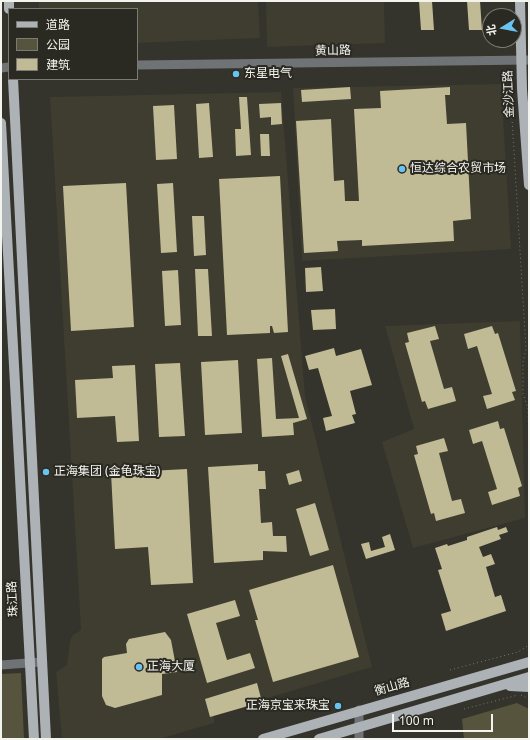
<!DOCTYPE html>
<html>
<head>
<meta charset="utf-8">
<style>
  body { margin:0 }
  #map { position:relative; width:530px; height:740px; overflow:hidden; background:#34332c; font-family:"Noto Sans","Noto Sans SC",sans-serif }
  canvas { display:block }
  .frame { position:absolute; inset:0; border:2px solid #f4f4ef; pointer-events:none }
  .legend { position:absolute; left:8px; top:8px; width:130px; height:72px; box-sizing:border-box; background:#2a2922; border:1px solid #7b7a74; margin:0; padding:5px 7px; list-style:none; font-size:12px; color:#f4f4ef }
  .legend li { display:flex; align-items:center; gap:8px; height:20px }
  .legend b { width:20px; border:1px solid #7b7a74 }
  .north { position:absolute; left:482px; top:8px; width:40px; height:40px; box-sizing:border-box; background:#2a2922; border:1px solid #7b7a74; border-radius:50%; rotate:259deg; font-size:11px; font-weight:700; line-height:16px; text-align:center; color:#f4f4ef }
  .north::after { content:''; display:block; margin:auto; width:14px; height:18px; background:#69c3f1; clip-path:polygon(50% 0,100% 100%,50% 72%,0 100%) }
  .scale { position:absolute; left:392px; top:714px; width:101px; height:18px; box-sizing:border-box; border:2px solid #f4f4ef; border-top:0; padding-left:5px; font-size:12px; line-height:14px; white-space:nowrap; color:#f4f4ef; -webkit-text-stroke:3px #2a2922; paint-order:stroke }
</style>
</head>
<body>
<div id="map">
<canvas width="530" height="740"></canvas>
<div class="frame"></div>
<ul class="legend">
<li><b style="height:5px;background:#acb2b6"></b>道路</li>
<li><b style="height:11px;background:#57543d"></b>公园</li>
<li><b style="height:11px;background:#c0ba95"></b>建筑</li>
</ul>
<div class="north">北</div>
<div class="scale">100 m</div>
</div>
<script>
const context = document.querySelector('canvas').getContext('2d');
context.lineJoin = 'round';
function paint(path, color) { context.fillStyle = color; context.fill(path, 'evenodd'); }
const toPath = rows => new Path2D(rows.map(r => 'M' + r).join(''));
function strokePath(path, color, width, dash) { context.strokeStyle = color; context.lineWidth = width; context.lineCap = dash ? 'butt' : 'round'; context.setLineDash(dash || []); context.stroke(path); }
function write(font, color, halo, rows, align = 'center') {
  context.font = font + ' "Noto Sans","Noto Sans SC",sans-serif'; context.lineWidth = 4; context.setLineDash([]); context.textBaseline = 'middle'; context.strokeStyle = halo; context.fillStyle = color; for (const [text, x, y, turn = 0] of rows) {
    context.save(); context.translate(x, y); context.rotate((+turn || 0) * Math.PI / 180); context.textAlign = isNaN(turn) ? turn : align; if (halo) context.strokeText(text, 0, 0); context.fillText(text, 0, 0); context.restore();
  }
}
const built = toPath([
  [39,1,258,1,260,38,137,43,137,9,39,9],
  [266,1,384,1,385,43,267,47],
  [501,84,511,249,302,261,293,88],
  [281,92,305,396,372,667,214,714,214,723,159,739,62,739,56,672,67,665,70,640,73,635,81,630,50,97],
  [520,321,525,518,413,548,382,442,414,429,385,326]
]);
const green = toPath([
  [21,673,24,739,1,739,1,674],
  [517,703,529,709,529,739,464,739,462,719]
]);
const building = toPath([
  [419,1,432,1,434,30,421,30],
  [467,1,480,1,482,30,469,30],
  [350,87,351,99,302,102,301,90],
  [450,87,450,95,445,95,447,124,466,123,471,219,453,221,454,241,362,246,362,240,337,241,338,251,304,253,296,121,331,119,334,181,344,180,345,201,359,201,354,109,381,108,380,91],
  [239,97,247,97,251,155,236,156,235,129,241,129],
  [209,103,213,157,199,158,196,104],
  [281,103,282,124,271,125,271,117,260,118,259,104],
  [174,105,177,159,156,160,153,106],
  [260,134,269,134,270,156,261,156],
  [280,176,288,332,274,333,272,326,270,326,270,333,227,335,219,179],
  [126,183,134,327,71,331,63,186],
  [173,183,177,252,161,253,157,184],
  [192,216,204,216,206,255,194,256],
  [321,267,323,291,306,292,305,268],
  [195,269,208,269,212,336,198,336],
  [178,270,181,325,165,326,162,271],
  [335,309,336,329,313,330,311,310],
  [435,326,439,339,430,341,444,389,452,387,456,401,428,409,425,401,422,402,405,343,409,342,407,333],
  [492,326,495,334,498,333,516,391,512,392,515,400,487,409,483,396,492,394,477,346,468,349,464,334],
  [334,348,336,356,361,349,372,385,350,391,356,414,352,415,355,423,326,431,323,418,332,416,318,368,309,370,305,356],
  [288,354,307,419,293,423,294,435,262,437,257,359,272,358,276,419,299,418,281,356],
  [238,360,242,433,205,435,201,362],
  [180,363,185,436,159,437,155,364],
  [135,365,139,441,117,442,115,416,77,418,75,380,113,378,112,366],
  [498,421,500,429,504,428,522,486,518,488,520,496,492,505,488,492,497,489,482,441,473,444,469,430],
  [444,438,448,451,439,453,452,501,461,499,465,513,436,521,434,513,431,514,414,455,418,454,416,446],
  [258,464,258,471,265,471,266,489,259,489,261,523,272,522,273,536,286,536,287,552,263,551,263,560,214,563,208,467],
  [187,469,193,583,151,585,148,547,115,549,111,473],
  [299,470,302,481,289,485,286,474],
  [315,503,329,550,310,556,296,509],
  [497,527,498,530,506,527,508,532,499,535,501,539,479,547,483,557,491,554,495,564,486,567,495,597,501,595,506,611,446,631,441,614,451,611,438,570,442,569,435,548,447,544,448,546,467,540,467,537],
  [390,534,395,550,366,559,361,544,369,542,371,551,385,547,382,537],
  [333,565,359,657,273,682,255,620,258,620,249,590],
  [235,600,240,616,216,623,227,660,250,653,255,668,207,683,187,614],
  [165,632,171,640,177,672,162,674,162,695,115,708,106,705,102,696,102,659,104,657,127,653,126,644,129,639],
  [257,683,262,702,210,717,205,699]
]);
const path = toPath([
  [510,86,526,349,523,362,523,394,528,408,529,445],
  [450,670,518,652,529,645],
  [521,695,529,699],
  [464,709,518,695]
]);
const minor = toPath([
  [137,65,529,60],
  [1,68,9,67],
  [1,665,41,662],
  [359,710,359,739]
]);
const major = toPath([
  [9,1,9,9],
  [520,1,522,89,529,185],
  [13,79,46,739],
  [1,123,34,739],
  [510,686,529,687],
  [263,739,529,662],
  [319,739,529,677]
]);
const markers = [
  [236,74,4,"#69c3f1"],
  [402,169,4,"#69c3f1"],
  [46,472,4,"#69c3f1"],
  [139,667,4,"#69c3f1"],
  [338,706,4,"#69c3f1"]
];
const streetNames = [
  ["黄山路",333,51,-1],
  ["金沙江路",509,94,-92],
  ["珠江路",13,599,-93],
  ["衡山路",392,687,-16]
];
const poiNames = [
  ["东星电气",244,74],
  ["恒达综合农贸市场",410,169],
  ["正海集团 (金龟珠宝)",54,472],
  ["正海大厦",147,667],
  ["正海京宝来珠宝",330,706,"right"]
];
paint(built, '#3e3d30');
paint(green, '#57543d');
paint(building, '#c0ba95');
strokePath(path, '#7a7973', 1, [1, 3]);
strokePath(minor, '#6f7375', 9);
strokePath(major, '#acb2b6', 10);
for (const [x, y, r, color] of markers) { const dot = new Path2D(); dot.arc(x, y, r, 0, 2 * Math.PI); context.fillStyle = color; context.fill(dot); strokePath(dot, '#2a2922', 1.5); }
write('12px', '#f4f4ef', '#2a2922', streetNames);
write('12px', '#f4f4ef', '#2a2922', poiNames, 'left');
</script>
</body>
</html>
